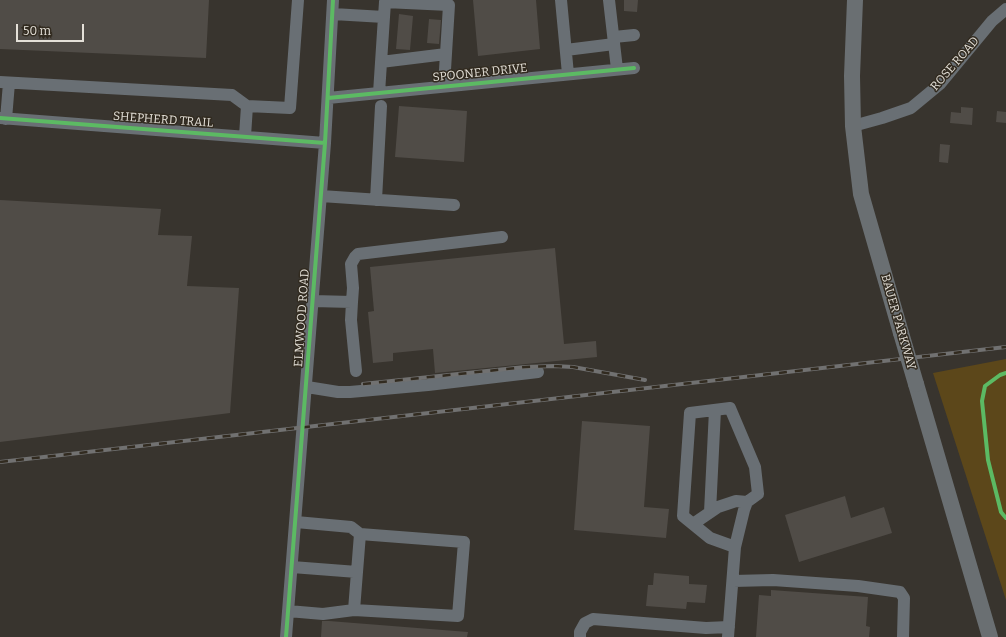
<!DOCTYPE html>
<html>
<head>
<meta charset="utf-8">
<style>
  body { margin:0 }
  #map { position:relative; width:1006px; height:637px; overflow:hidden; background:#38342e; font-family:Bitter,serif }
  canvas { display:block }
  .scale { position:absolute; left:16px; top:24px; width:68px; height:18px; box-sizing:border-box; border:2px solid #e4e0d8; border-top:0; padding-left:5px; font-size:12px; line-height:14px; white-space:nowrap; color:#e4e0d8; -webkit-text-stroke:3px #322b20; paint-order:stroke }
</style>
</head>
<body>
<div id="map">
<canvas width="1006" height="637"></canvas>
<div class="scale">50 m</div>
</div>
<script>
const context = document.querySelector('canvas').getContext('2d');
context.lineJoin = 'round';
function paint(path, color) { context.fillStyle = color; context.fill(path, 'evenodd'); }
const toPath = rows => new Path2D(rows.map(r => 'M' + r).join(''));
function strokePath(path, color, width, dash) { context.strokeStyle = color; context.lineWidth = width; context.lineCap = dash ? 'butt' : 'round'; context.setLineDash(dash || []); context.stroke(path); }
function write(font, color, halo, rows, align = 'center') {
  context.font = font + ' Bitter,serif'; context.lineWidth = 3; context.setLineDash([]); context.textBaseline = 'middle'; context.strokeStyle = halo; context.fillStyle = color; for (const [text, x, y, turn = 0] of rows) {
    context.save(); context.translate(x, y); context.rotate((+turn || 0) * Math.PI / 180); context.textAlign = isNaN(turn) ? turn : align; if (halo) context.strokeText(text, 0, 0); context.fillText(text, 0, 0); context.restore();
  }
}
const green = toPath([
  [1006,359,1006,600,933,373]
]);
const building = toPath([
  [0,0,209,0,206,58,0,49],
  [473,0,536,0,540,49,478,56],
  [624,0,638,0,637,12,624,11],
  [399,14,413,16,410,50,396,49],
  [429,19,441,20,439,44,427,43],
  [399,106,467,111,464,162,395,157],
  [961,107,973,108,972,125,950,123,951,112,961,113],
  [997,111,1006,112,1006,123,996,122],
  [940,144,950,145,948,163,939,162],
  [0,200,161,209,158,235,192,236,187,286,239,288,230,413,0,442],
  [555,248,564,344,596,341,597,357,435,373,433,349,393,353,393,361,373,363,368,312,374,311,370,267],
  [582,421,650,426,644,507,669,509,666,538,574,530],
  [845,496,851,518,884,507,892,533,799,562,785,515],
  [654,573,689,576,689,584,707,585,705,603,687,602,686,609,646,606,648,585,653,585],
  [771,590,868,597,866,626,870,627,869,637,756,637,759,595,771,596],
  [322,621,329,621,468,632,467,637,321,637]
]);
const minor = toPath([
  [561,0,568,74],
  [609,0,617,69],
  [333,14,384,17,379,93],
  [384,17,385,2,449,5,444,86],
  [614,37,634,35],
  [566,50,614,44],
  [381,62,446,54],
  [0,82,232,95,247,106,290,108,298,0],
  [328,98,634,68],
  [0,118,325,143],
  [6,119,9,83],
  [853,126,882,118,911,108,940,84,992,21,1006,9],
  [245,136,247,106],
  [321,196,454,205],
  [376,200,381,106],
  [313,301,352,302,353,288,351,264,355,257,358,254,502,237],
  [352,302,351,320,356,371],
  [307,387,338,392,350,392,428,385,538,372],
  [710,512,715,410],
  [693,524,718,507,736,501,747,502],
  [292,567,357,572],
  [733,581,773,580,858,586,900,592,904,598,903,637],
  [354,610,360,534],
  [288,611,323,614,354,610,458,616,464,542,360,534,351,527,296,522],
  [286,637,325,143,333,0],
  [580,637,580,632,585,623,593,619,706,628,729,627],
  [728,637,735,547,744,510,747,502,758,494,755,467,730,408,690,413,683,516,710,538,735,547]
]);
const major = toPath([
  [855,0,852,76,853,126,861,194,901,333],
  [916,384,990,637]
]);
const rail = toPath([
  [363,384,525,367,554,366,573,367,645,380],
  [0,462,1006,347]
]);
const majorBridge = toPath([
  [901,333,916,384]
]);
const cycleway = toPath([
  [328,98,634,68],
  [0,118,325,143],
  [1006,373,1000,375,985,386,982,401,988,460,1001,512,1006,518],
  [286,637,325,143,333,0]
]);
const streetNames = [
  ["ROSE ROAD",955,64,-49],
  ["SPOONER DRIVE",480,73,-6],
  ["SHEPHERD TRAIL",163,120,4],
  ["ELMWOOD ROAD",302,318,-86],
  ["BAUER PARKWAY",898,322,74]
];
paint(green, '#5c471a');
paint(building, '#504c47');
strokePath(minor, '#696f74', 12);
strokePath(major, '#6a6f72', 16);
strokePath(rail, '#717171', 4);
strokePath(rail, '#322b20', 2.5, [8]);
strokePath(majorBridge, '#6a6f72', 16);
strokePath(cycleway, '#5cba63', 4);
write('12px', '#e4e0d8', '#322b20', streetNames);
</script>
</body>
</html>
